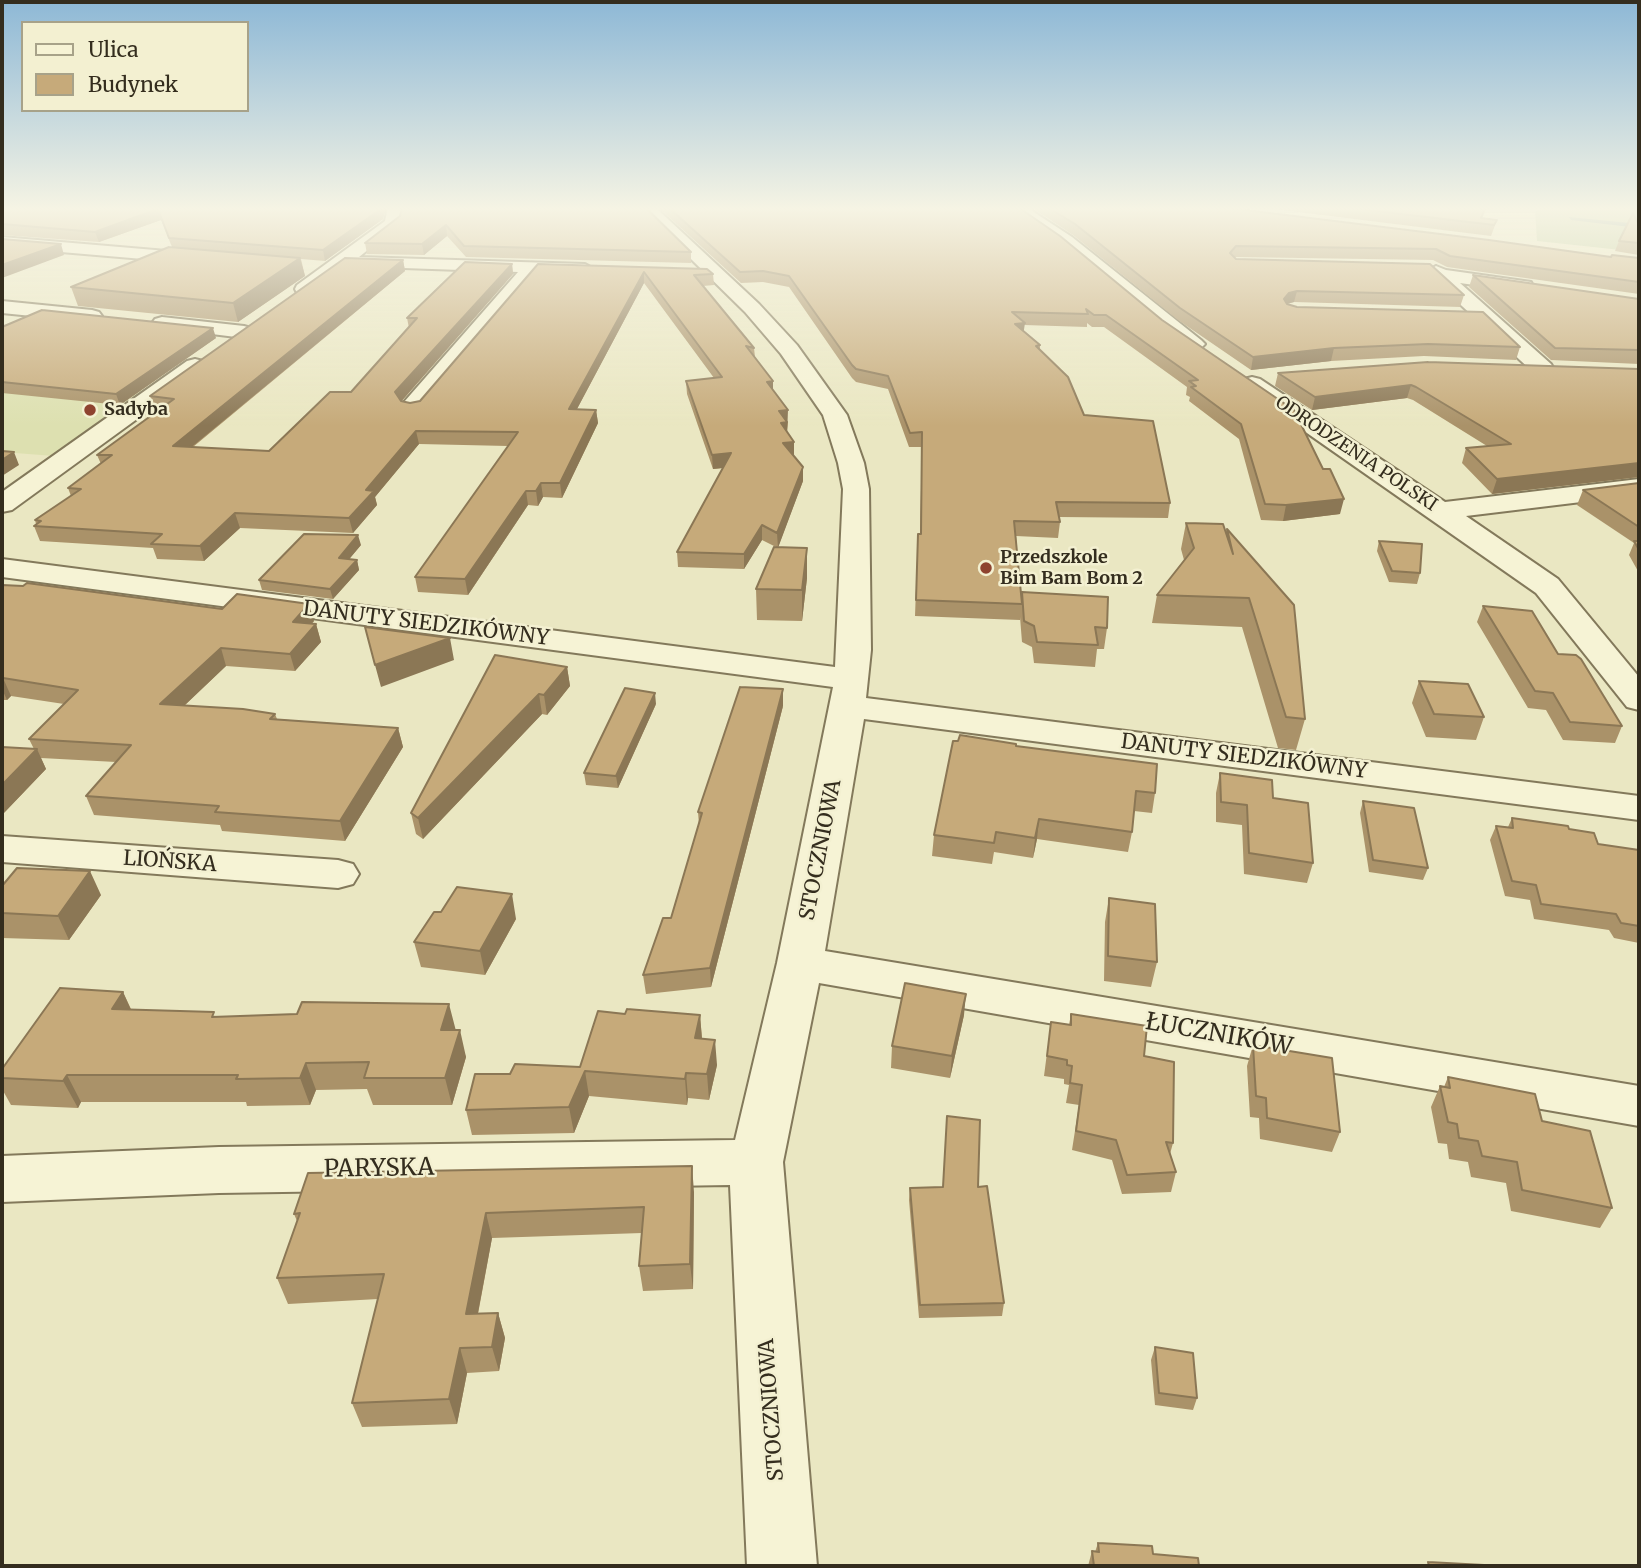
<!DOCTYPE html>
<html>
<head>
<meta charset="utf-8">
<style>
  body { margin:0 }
  #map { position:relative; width:1641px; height:1568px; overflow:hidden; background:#eae7c2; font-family:Merriweather,serif }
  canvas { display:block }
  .frame { position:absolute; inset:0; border:4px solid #342d1e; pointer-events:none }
  .legend { position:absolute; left:21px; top:21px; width:228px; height:91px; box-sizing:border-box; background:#f3f0d1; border:2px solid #a7a289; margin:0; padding:9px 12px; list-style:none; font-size:21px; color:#342d1e }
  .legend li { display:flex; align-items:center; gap:14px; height:35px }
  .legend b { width:35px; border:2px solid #a7a289 }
</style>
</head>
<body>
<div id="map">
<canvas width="1641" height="1568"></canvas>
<div class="frame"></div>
<ul class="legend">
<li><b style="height:9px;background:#f6f3d5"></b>Ulica</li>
<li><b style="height:19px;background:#c6aa7a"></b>Budynek</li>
</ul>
</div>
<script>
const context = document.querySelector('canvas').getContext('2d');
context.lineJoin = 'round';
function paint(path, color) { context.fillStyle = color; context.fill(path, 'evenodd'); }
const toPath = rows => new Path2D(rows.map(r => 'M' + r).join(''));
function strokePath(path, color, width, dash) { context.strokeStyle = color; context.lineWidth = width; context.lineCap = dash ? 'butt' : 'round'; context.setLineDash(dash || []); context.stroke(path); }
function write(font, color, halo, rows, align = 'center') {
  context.font = font + ' Merriweather,serif'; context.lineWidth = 5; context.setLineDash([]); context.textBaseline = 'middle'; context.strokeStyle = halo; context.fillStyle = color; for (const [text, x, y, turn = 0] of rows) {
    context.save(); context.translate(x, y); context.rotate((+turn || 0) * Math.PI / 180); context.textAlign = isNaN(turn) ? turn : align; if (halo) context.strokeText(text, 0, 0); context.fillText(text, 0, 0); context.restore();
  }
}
const farmland = toPath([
  [2,374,143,390,145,391,54,456,2,452]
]);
const green = toPath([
  [1543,207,1639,207,1639,252,1537,241,1535,212]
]);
const stream = toPath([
  [1569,217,1639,224,1639,228,1571,220,1569,217]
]);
const minor = toPath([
  [388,207,404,207,400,224,359,257,585,264,594,269,585,274,537,273,420,412,404,412,400,407,404,402,518,272,346,266,311,293,297,293,295,289,297,285,385,221,388,207],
  [638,207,655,207,759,304,797,345,847,415,864,463,869,489,871,650,866,698,1639,796,1639,820,864,719,825,951,1639,1086,1639,1126,819,983,783,1162,817,1566,747,1566,730,1185,219,1193,2,1202,2,1156,219,1147,735,1140,777,963,833,687,2,577,2,559,835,667,843,489,838,463,823,415,781,354,745,312,638,207],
  [1007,207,1026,207,1072,237,1201,340,1205,344,1201,348,1187,348,1060,245,1007,207],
  [2,237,202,254,211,259,202,264,2,247,2,237],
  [1436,266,1446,270,1531,282,1533,286,1531,290,1524,292,1460,283,1551,364,1554,369,1551,374,1535,374,1433,279,1427,271,1436,266],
  [2,301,92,310,99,312,102,316,99,320,92,322,2,313,2,301],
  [162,317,244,326,251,328,254,332,251,336,244,338,155,327,152,323,155,319,162,317],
  [195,359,203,361,206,366,203,371,12,510,2,512,2,492,187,361,195,359],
  [1252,377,1260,379,1445,502,1639,479,1639,495,1466,516,1558,579,1639,677,1639,710,1627,707,1536,593,1244,389,1241,384,1244,379,1252,377],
  [2,836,338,860,353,864,359,874,353,884,338,888,2,862,2,836]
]);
const wall = toPath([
  [2,207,386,207,383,219,325,261,301,259,305,276,238,322,78,306,71,287,172,247,161,220,99,242,2,235],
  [658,207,1018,207,1340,514,1283,521,1261,520,1239,439,1189,401,1190,397,1186,395,1187,387,1104,327,1092,327,1087,323,1087,327,1024,325,1024,331,1040,345,1040,350,1084,415,1170,503,1168,518,1059,517,1060,522,1058,538,1016,536,1021,600,1022,592,1107,628,1104,649,1097,649,1095,667,1034,663,1032,647,1022,642,1020,617,1020,620,915,616,918,534,920,534,922,447,909,447,888,389,856,382,852,378,789,287,763,282,741,283],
  [1031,207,1221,207,1611,257,1639,258,1639,294,1447,267,1433,260,1234,257,1236,259,1464,295,1460,307,1294,302,1287,304,1297,307,1520,347,1516,360,1424,356,1331,361,1251,370,1178,320,1073,235],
  [1258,207,1467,207,1485,209,1482,218,1497,220,1491,236],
  [400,216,691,252,691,263,466,257,447,236,424,255,367,254,365,243],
  [1639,225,1639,255,1615,251,1619,241],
  [403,260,405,271,193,447,269,451,351,392,409,328,407,318,512,264,513,274,401,402,410,403,420,401,538,264,713,274,714,285,703,286,754,348,755,357,773,390,788,423,787,431,794,455,793,455,803,467,803,481,778,547,807,548,807,578,802,621,757,620,756,589,776,547,762,540,744,569,678,567,677,552,723,468,713,469,687,394,686,381,714,378,644,283,577,409,596,410,598,423,562,498,543,497,538,506,528,505,468,595,418,592,415,577,508,446,419,444,375,497,377,505,353,533,240,528,204,561,157,559,153,548,40,541,34,526,36,524,35,520,71,496,68,488,101,464,97,455,159,410,155,409,150,396],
  [1473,275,1639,299,1639,364,1551,360,1469,287],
  [2,327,216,338,120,405,2,393],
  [1639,369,1639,477,1492,494,1462,463,1466,448,1487,446,1413,400,1407,398,1312,410,1275,386,1278,373],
  [1639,483,1639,573,1629,555,1634,543,1577,505,1583,490],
  [1186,523,1226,534,1227,529,1305,719,1296,750,1278,748,1242,627,1152,623,1157,595,1184,560,1181,549],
  [1379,541,1420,573,1417,584,1389,582,1377,551],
  [361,545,349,559,357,560,359,570,333,599,262,590,259,580],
  [2,585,314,621,311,624,316,624,321,642,295,671,226,666,185,705,275,714,277,719,398,728,403,747,345,841,222,831,220,825,94,815,86,796,116,762,41,758,46,769,2,815,2,747,34,749,29,739,64,704,11,696,7,700,2,700],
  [1483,606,1558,654,1622,726,1615,743,1563,740,1546,710,1528,708,1477,622],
  [567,667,570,686,547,715,542,714,423,839,416,834,411,813],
  [1419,681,1484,717,1476,740,1426,737,1412,703],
  [656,704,618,788,586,785,584,773],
  [783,706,711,987,646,994,643,975,671,918,699,825,698,812],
  [1016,746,1155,793,1152,813,1134,811,1132,832,1128,852,1037,839,1033,858,994,852,992,864,932,856,934,835],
  [1220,773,1273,798,1313,863,1307,883,1244,874,1242,825,1216,822,1216,793],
  [1363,801,1428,868,1423,880,1369,872,1360,813],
  [1512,818,1569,829,1598,844,1639,850,1639,943,1614,938,1609,930,1534,919,1530,900,1505,896,1490,840,1496,826,1508,827],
  [2,886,101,895,69,940,2,938],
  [1109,898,1157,962,1151,987,1104,981,1105,922],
  [516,919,485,975,421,967,414,942],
  [123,992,131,1009,216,1016,456,1030,466,1057,452,1105,373,1105,367,1089,316,1090,310,1105,247,1106,246,1102,81,1102,78,1108,11,1105,2,1089,2,1069],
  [625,1014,700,1015,702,1038,717,1065,709,1100,688,1098,687,1105,589,1096,574,1133,472,1135,466,1110,510,1074,580,1067],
  [1071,1014,1144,1056,1173,1143,1170,1154,1176,1172,1171,1192,1122,1194,1112,1160,1072,1150,1079,1105,1066,1103,1069,1085,1064,1084,1064,1079,1044,1076,1051,1022,1069,1025],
  [964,1015,950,1078,891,1068,892,1046],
  [1253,1045,1340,1132,1332,1152,1260,1139,1259,1118,1250,1117,1247,1066],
  [1448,1077,1542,1121,1612,1208,1600,1228,1511,1211,1506,1183,1471,1177,1468,1162,1449,1159,1447,1144,1438,1143,1431,1107,1440,1086,1444,1087],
  [910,1188,1004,1303,1002,1316,919,1318,909,1200],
  [694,1192,693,1289,643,1291,639,1266,642,1233,492,1238,478,1314,498,1313,505,1338,499,1371,467,1373,457,1424,362,1427,352,1403,378,1299,288,1304,277,1278,297,1221,294,1214],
  [1155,1347,1197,1398,1193,1410,1155,1405,1151,1360],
  [1098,1543,1153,1554,1199,1566,1088,1566,1092,1551,1095,1552]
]);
const shadedWall = toPath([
  [381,207,386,207,383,219,325,261,323,250],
  [158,209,161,220,99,242,95,232],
  [446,225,447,236,424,255,422,244],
  [61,244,64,255,2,278,2,265],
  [300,258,305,276,238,322,233,303],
  [403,260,405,271,177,459,173,446],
  [512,264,513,274,398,405,395,392],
  [644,272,644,283,570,422,569,409],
  [1297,291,1294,302,1286,304,1284,299,1289,293],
  [1025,323,1023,336,1015,324],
  [213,328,216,338,120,405,116,394],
  [1334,348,1331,361,1251,370,1253,357],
  [773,381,773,394,767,382],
  [1411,385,1407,398,1312,410,1315,397],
  [596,410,598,423,562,498,560,483],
  [788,410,787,435,781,436,779,411],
  [416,431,419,444,375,497,377,505,353,533,349,518,366,490],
  [794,442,794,455,783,457,783,443],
  [14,452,19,465,2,476,2,460],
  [731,453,732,467,713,469,712,455],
  [1639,463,1639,477,1492,494,1497,479],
  [803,467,803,481,778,548,777,533],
  [541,483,543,497,538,506,536,491],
  [526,491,528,505,468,595,465,579],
  [1344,499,1340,514,1283,521,1286,505],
  [235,513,240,528,204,561,200,546],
  [762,525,762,540,744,569,744,554],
  [358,535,361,545,341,569,339,558],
  [807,548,807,578,802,621,802,590],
  [357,560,359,570,333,599,330,589],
  [309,604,314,621,297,640,293,622],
  [316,624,321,642,295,671,290,654],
  [450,638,454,660,381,687,375,665],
  [221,648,226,666,167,722,160,704],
  [567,667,570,686,547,715,544,695],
  [3,678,11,696,7,700,2,689,2,679],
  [783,689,783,706,711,987,710,968],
  [655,693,656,704,618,788,616,776],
  [539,694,542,714,423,839,418,818],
  [398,728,403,747,345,841,340,821],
  [37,749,46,769,2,815,2,785],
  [1039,819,1037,839,1033,858,1035,838],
  [90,871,101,895,69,940,58,916],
  [512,894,516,919,485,975,480,951],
  [123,992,135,1019,112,1009],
  [966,994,964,1015,950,1078,952,1056],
  [449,1004,456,1031,441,1030],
  [700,1015,702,1040,695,1038],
  [460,1030,466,1057,452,1105,445,1078],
  [715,1040,717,1065,709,1100,707,1074],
  [306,1063,316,1090,310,1105,300,1078],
  [585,1071,589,1096,574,1133,569,1107],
  [686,1073,688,1098,687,1105,685,1079],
  [67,1075,81,1102,78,1108,63,1081],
  [692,1166,694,1192,693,1289,690,1264],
  [486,1213,492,1238,473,1339,466,1314],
  [498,1313,505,1338,499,1371,492,1347],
  [460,1348,467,1373,457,1424,449,1399]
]);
const building = toPath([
  [2,207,381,207,381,209,323,250,169,238,158,209,95,232,2,224,2,207],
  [402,207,645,207,691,252,464,246,446,225,422,244,365,243,400,216,402,207],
  [668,207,1018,207,1060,236,1162,320,1294,410,1323,469,1330,469,1344,499,1286,505,1265,504,1241,424,1191,387,1196,386,1189,381,1198,380,1106,315,1094,315,1086,309,1088,314,1012,312,1025,323,1015,324,1040,345,1036,346,1068,377,1084,415,1153,421,1170,503,1056,502,1060,522,1014,521,1022,604,916,600,918,534,921,534,922,432,910,433,888,376,856,369,852,365,789,276,763,271,740,272,668,207],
  [1047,207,1221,207,1489,240,1611,257,1612,255,1639,258,1639,282,1450,256,1436,249,1236,246,1230,253,1236,259,1430,264,1464,295,1297,291,1289,293,1284,299,1287,304,1297,307,1483,312,1520,347,1428,344,1334,348,1253,357,1180,308,1075,224,1047,207],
  [1342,207,1467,207,1485,209,1481,218,1497,220,1494,225,1342,207],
  [1633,213,1639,225,1639,243,1619,241,1633,213],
  [2,239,61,244,2,265,2,239],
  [169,247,300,258,233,303,71,287,169,247],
  [345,258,403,260,173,446,269,451,330,392,351,392,417,318,407,318,465,262,512,264,395,392,401,401,410,403,420,401,538,264,707,269,713,274,694,275,754,348,746,346,773,381,767,382,788,410,779,411,787,422,781,423,794,442,783,443,803,467,777,533,762,525,744,554,677,552,731,453,712,455,686,381,722,377,644,272,569,409,596,410,560,483,541,483,536,491,526,491,465,579,415,577,518,432,416,431,366,490,374,491,349,518,235,513,200,546,151,544,162,534,34,526,41,521,35,520,81,489,68,488,112,455,97,455,174,399,150,396,345,258],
  [1473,275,1639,299,1639,350,1555,348,1473,275],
  [42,310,213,328,116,394,2,382,2,327,42,310],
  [1428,362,1639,369,1639,463,1497,479,1466,448,1511,444,1416,387,1411,385,1315,397,1278,373,1428,362],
  [2,451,14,452,2,460,2,451],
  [1639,483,1639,527,1583,490,1639,483],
  [1186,523,1223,524,1233,554,1227,529,1294,605,1305,719,1286,717,1249,598,1157,595,1194,548,1186,523],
  [304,534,358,535,339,558,357,560,330,589,259,580,304,534],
  [1379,541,1422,544,1420,573,1392,571,1379,541],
  [1634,541,1639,541,1639,550,1634,541],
  [774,547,807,548,802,590,756,589,774,547],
  [27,583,222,609,237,594,309,604,293,622,316,624,290,654,221,648,160,704,243,709,275,714,270,719,398,728,340,821,215,812,219,806,86,796,131,745,29,739,78,690,3,678,2,679,2,585,23,586,27,583],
  [1022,592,1108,597,1107,628,1095,627,1098,645,1037,642,1034,626,1024,621,1022,592],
  [1483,606,1532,611,1558,654,1576,655,1581,659,1622,726,1570,722,1553,693,1535,691,1483,606],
  [365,627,450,638,375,665,365,627],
  [495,655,567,667,544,695,539,694,418,818,411,813,495,655],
  [1419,681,1468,684,1484,717,1434,714,1419,681],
  [740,687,783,689,710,968,643,975,663,918,671,918,702,813,698,812,740,687],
  [625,688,655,693,616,776,584,773,625,688],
  [960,735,1016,744,1016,746,1157,764,1155,793,1136,791,1132,832,1039,819,1035,838,996,832,994,843,934,835,953,741,958,741,960,735],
  [2,747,37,749,2,785,2,747],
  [1220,773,1272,780,1273,798,1308,803,1313,863,1249,853,1247,805,1221,802,1220,773],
  [1363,801,1414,808,1428,868,1373,860,1363,801],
  [1512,818,1568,826,1569,829,1594,833,1598,844,1639,850,1639,926,1621,923,1616,914,1541,904,1536,885,1512,881,1496,826,1513,828,1512,818],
  [17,868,90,871,58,916,2,913,2,886,17,868],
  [457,887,512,894,480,951,414,942,434,912,441,912,457,887],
  [1109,898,1155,904,1157,962,1108,956,1109,898],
  [905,983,966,994,952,1056,892,1046,905,983],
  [60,988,123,992,112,1009,214,1012,212,1017,297,1014,302,1002,449,1004,441,1030,460,1030,445,1078,364,1078,369,1062,306,1063,300,1078,236,1079,238,1075,67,1075,63,1081,2,1078,2,1069,60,988],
  [627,1009,700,1015,695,1038,715,1040,707,1074,686,1073,685,1079,585,1071,569,1107,466,1110,475,1074,510,1074,515,1064,580,1067,598,1011,625,1014,627,1009],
  [1071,1014,1147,1026,1144,1056,1174,1062,1173,1143,1166,1142,1176,1172,1127,1175,1116,1140,1076,1131,1082,1085,1070,1083,1072,1066,1067,1065,1067,1060,1047,1056,1051,1022,1071,1025,1071,1014],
  [1253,1045,1332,1058,1340,1132,1267,1118,1266,1098,1256,1096,1253,1045],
  [1448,1077,1535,1094,1542,1121,1590,1131,1612,1208,1522,1190,1517,1162,1482,1156,1478,1141,1459,1138,1457,1124,1448,1122,1440,1086,1450,1088,1448,1077],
  [947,1116,980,1120,978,1187,987,1186,1004,1303,920,1305,910,1188,943,1187,947,1116],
  [692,1166,690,1264,639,1266,644,1207,486,1213,466,1314,498,1313,492,1347,460,1348,449,1399,352,1403,384,1274,277,1278,300,1213,294,1214,308,1173,692,1166],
  [1155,1347,1193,1353,1197,1398,1159,1393,1155,1347],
  [1098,1543,1152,1546,1153,1554,1198,1558,1199,1566,1094,1566,1092,1551,1099,1552,1098,1543],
  [1428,1562,1484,1565,1484,1566,1429,1566,1428,1562]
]);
const markers = [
  [90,410,7,"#8e432f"],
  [986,568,7,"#8e432f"]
];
const farPoinames = [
  ["Sadyba",104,410],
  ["Przedszkole",1000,558],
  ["Bim Bam Bom 2",1000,579]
];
const farStreetnames = [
  ["ODRODZENIA POLSKI",1356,454,34]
];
const streetNames = [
  ["DANUTY SIEDZIKÓWNY",426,624,7],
  ["DANUTY SIEDZIKÓWNY",1244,757,7],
  ["STOCZNIOWA",821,850,-79],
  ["LIOŃSKA",170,862,4],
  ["STOCZNIOWA",772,1410,-94]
];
const nearStreetnames = [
  ["ŁUCZNIKÓW",1219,1035,10],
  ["PARYSKA",379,1169,-1]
];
paint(farmland, '#dde0b0');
paint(green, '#b7c897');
paint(stream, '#6c8b8a');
strokePath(minor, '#83795b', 4);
paint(minor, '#f6f3d5');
paint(wall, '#aa9269');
paint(shadedWall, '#8b7755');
paint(building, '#c6aa7a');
strokePath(building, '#8b7755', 2);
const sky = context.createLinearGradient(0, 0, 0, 426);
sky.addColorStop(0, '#8db8d6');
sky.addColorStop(0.49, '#f6f4e4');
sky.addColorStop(1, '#f6f4e400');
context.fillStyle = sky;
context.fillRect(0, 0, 1641, 426);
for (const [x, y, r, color] of markers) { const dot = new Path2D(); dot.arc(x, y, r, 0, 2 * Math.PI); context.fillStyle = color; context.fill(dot); strokePath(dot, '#f3f0d1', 2.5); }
write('bold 18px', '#342d1e', '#f3f0d1', farPoinames, 'left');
write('18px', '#342d1e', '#f3f0d1', farStreetnames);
write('21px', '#342d1e', '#f3f0d1', streetNames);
write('24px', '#342d1e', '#f3f0d1', nearStreetnames);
</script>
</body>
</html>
